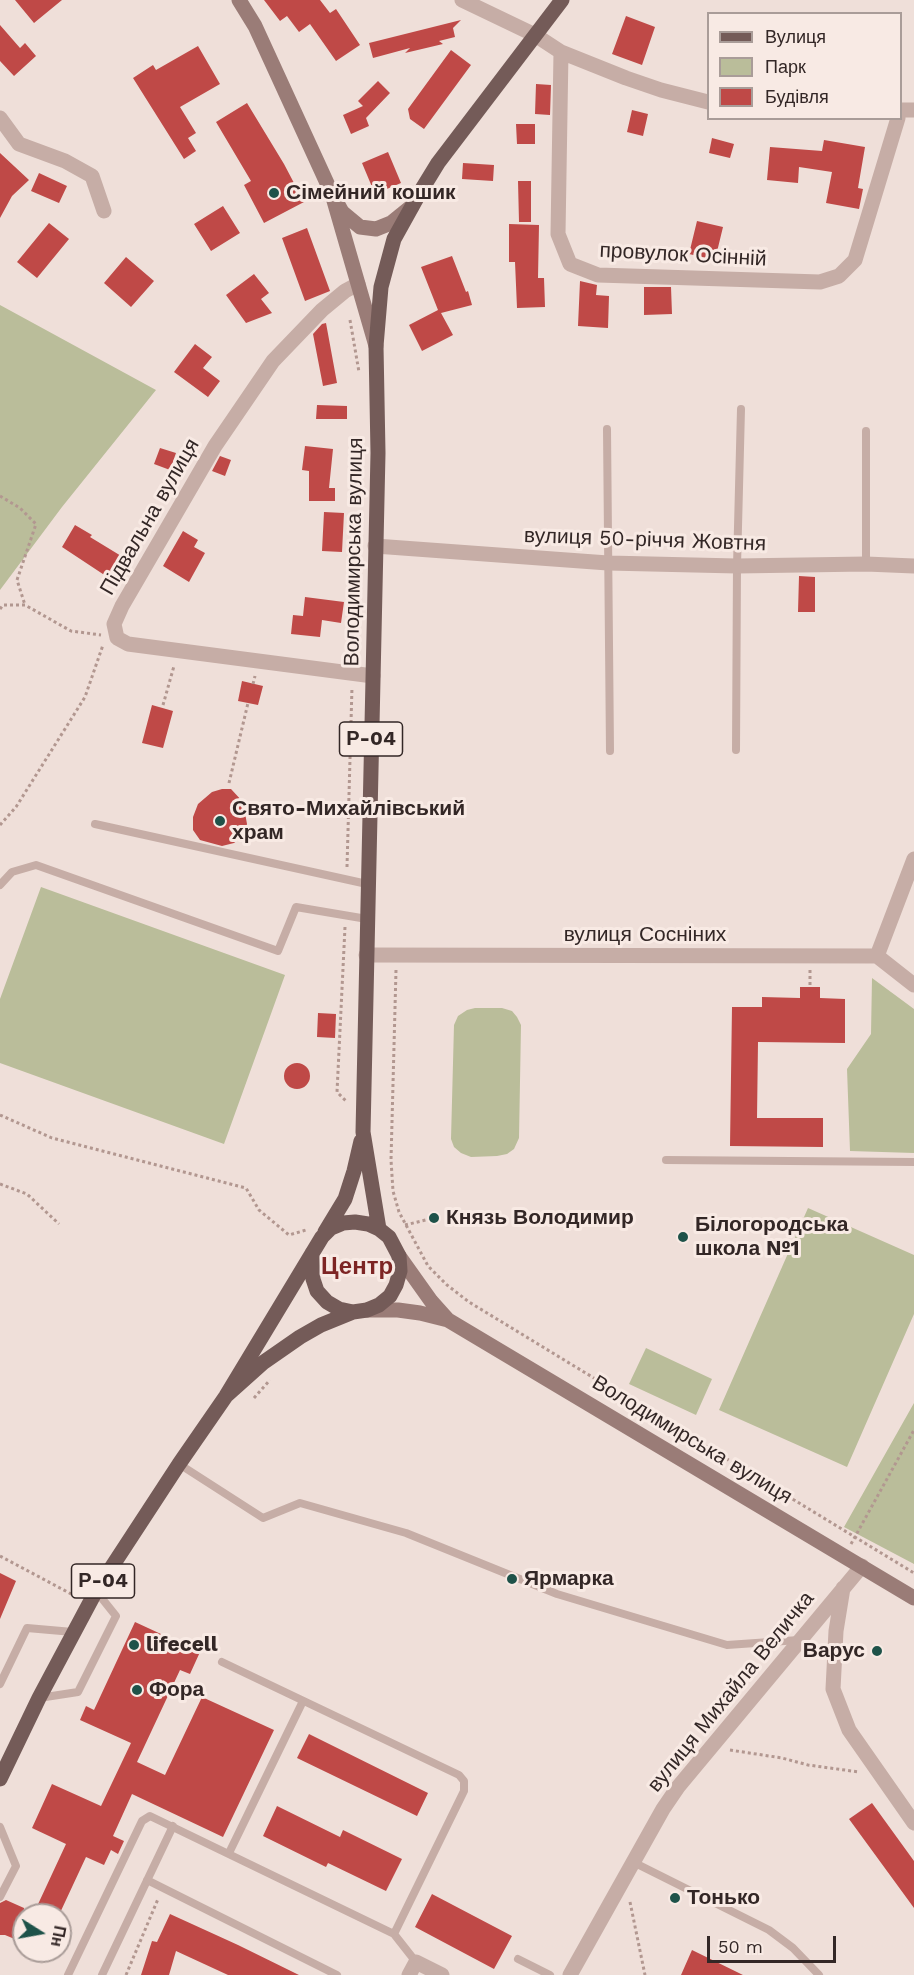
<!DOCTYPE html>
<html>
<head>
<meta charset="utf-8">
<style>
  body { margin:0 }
  #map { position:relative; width:914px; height:1975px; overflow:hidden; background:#efdfd9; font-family:"Work Sans",sans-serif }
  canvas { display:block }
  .legend { position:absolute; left:707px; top:12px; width:195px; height:108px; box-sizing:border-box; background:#f8eae4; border:2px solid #a99c98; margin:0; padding:8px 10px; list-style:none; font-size:18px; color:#332726 }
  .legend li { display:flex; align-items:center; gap:12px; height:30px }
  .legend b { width:30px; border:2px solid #a99c98 }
  .north { position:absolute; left:12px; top:1903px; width:60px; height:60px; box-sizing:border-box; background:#f8eae4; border:2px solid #a99c98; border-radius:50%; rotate:101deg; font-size:16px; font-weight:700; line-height:24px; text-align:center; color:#332726 }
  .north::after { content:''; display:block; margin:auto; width:21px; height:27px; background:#1e5249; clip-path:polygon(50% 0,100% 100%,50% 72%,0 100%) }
  .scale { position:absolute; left:707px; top:1936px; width:129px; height:27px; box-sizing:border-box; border:3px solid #332726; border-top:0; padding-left:8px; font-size:18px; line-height:21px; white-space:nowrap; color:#332726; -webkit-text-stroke:4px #f8eae4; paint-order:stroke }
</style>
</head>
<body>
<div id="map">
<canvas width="914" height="1975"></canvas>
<ul class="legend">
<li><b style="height:8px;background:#745b58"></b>Вулиця</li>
<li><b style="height:16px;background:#babd9a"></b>Парк</li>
<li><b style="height:16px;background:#bf4947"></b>Будівля</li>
</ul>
<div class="north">Пн</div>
<div class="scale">50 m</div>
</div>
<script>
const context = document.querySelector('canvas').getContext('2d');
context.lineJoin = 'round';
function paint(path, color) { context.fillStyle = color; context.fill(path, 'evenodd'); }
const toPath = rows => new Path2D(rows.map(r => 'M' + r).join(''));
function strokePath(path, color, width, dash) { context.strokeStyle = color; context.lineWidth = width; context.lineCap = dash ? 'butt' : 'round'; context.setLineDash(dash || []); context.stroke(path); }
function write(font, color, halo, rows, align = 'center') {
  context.font = font + ' "Work Sans",sans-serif'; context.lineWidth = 6; context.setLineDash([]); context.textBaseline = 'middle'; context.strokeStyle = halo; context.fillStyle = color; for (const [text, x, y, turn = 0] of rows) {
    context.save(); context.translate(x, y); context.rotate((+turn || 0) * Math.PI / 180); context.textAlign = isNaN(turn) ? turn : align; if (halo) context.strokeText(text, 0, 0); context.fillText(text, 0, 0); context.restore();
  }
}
const green = toPath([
  [0,305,156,390,62,507,0,590],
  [41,887,285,975,224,1144,0,1063,0,999],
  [872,978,914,1009,914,1153,850,1151,847,1069,871,1034],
  [475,1008,502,1008,512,1011,517,1017,521,1025,519,1138,514,1149,507,1154,497,1156,471,1157,461,1153,454,1147,451,1139,454,1025,458,1016,467,1010],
  [808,1208,914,1255,914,1314,847,1467,719,1410],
  [646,1348,712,1379,696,1415,629,1384],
  [914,1403,914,1564,844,1527]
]);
const building = toPath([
  [15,0,62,0,34,23],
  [264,0,320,0,330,13,336,9,360,45,336,61,310,24,299,32,287,16,280,21],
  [626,16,655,27,642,65,612,54],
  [461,20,453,28,455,37,439,41,443,44,405,53,410,48,373,58,369,43],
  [0,25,20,48,25,43,36,56,14,76,0,61],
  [198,46,220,84,180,107,196,133,188,138,196,151,184,159,133,78,153,65,156,70],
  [451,50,471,65,424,129,410,119,408,109],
  [378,81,390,93,366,118,369,126,351,134,343,115,363,106,358,101],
  [536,84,551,85,550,115,535,114],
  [247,103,284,164,304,202,264,223,244,185,251,181,216,122],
  [632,110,648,114,643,136,627,132],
  [516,124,535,124,535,144,517,144],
  [712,138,734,144,730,158,709,153],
  [824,140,865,147,858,188,863,189,859,209,826,203,832,172,799,167,798,183,767,180,770,147,822,151],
  [388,152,401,183,375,194,362,163],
  [0,153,29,180,12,196,0,218],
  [463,163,494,165,493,181,462,179],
  [39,173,67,186,59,203,31,191],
  [518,181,531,181,531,222,519,222],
  [223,206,240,233,211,251,194,224],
  [697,221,723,227,715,260,689,254],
  [49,223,69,239,37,278,17,262],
  [509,224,539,225,538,278,544,278,545,307,517,308,515,262,509,262],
  [307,228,330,291,305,301,282,238],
  [452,256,466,292,468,291,472,305,441,313,453,335,422,351,409,325,438,310,421,267],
  [126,257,154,281,131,307,104,283],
  [254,274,269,293,261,299,272,313,246,323,226,295],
  [580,281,597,285,596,295,609,296,608,328,578,326],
  [644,287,671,287,672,314,644,315],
  [326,323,337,383,323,386,313,334,322,324],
  [195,344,212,357,203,368,220,381,208,397,174,372],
  [317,405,347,406,347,419,316,419],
  [305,446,333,449,329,488,335,488,335,501,309,501,309,471,302,470],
  [160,448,176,453,170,470,154,464],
  [220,456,231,460,225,476,212,471],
  [324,512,344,513,342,552,322,551],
  [75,525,92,535,90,537,131,562,118,584,62,547],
  [183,531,198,540,194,547,205,553,189,582,163,566],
  [799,576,815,577,815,612,798,612],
  [305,597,344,602,341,623,322,620,320,637,291,634,293,615,303,616],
  [242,681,263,686,258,705,238,701],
  [152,705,173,711,163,748,142,743],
  [222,789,231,789,243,802,247,824,244,835,234,843,222,846,200,840,193,830,193,817,198,804,212,792],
  [800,987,820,987,820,998,845,999,845,1043,758,1042,757,1118,823,1118,823,1147,730,1146,732,1007,762,1007,762,997,800,998],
  [318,1013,336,1014,335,1038,317,1037],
  '284 1076a13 13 0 1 1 26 0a13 13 0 1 1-26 0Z',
  [0,1573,16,1581,0,1619],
  [135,1622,200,1652,190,1674,180,1670,137,1762,165,1775,202,1697,274,1730,223,1837,132,1794,113,1836,124,1841,118,1854,111,1850,104,1865,86,1857,59,1915,33,1915,66,1844,32,1828,52,1784,101,1806,131,1743,80,1720,86,1706,94,1710],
  [309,1734,428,1793,417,1816,297,1758],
  [872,1803,914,1861,914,1908,849,1819],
  [277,1806,340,1837,343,1830,402,1859,386,1891,328,1863,326,1867,263,1836],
  [432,1894,512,1936,494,1969,415,1927],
  [6,1900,24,1908,24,1927,17,1940,5,1935,0,1935,0,1903],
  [170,1914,238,1945,299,1975,228,1975,176,1951,169,1975,141,1975,152,1941,157,1942],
  [692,1950,743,1975,681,1975]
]);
const path = toPath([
  [350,320,359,372],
  [0,496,20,508,36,524,17,580,25,605],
  [0,609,3,605,25,605,71,631,101,635],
  [354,657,357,615],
  [253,684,255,676],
  [163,705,174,666],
  [229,783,248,703],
  [0,825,16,807,85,697,103,645],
  [347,867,352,687],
  [345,927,337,1092,347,1102],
  [396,970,391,1160,393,1191,399,1212,428,1266,447,1285,469,1302,914,1573],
  [810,970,810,987],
  [0,1115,52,1138,246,1188,259,1210,289,1235,306,1230],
  [0,1184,27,1194,59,1224],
  [405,1225,434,1218],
  [254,1398,270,1380],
  [851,1544,914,1430],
  [0,1556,75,1596],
  [730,1750,782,1758,808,1765,859,1772],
  [630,1902,645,1975],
  [126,1975,158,1899]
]);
const lane = toPath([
  [607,429,610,751],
  [866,564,866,431],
  [736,750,737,566,741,409],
  [95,824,367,884],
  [0,885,12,872,36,865,278,951,296,907,367,919],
  [666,1160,914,1162],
  [179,1464,263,1518,300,1503,406,1533,557,1594,727,1645,799,1640],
  [222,1662,459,1775,464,1781,464,1791,394,1934],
  [0,1684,27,1628,73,1632],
  [39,1698,78,1692,116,1616,96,1591],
  [0,1827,16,1866,0,1897],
  [229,1853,303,1701],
  [633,1862,769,1930,793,1948,819,1975],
  [147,1880,337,1975],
  [518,1959,550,1975],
  [68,1975,142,1821,150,1816,394,1934,416,1962],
  [102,1975,173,1826]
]);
const street = toPath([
  [462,0,535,35,561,52,626,78,661,90,708,102],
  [561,52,558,234,570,264,598,275,820,282,839,276,855,260,898,118],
  [900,110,914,110],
  [0,118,19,144,65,161,92,176,104,211],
  [358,284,345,291,322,310,273,361,215,446,122,606,114,624,117,638,128,644,373,676],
  [375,546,608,563,737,566,866,564,914,566],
  [366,955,877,956,914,985],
  [877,956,914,859],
  [843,1588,836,1631,833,1689,849,1730,914,1823],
  [409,1975,416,1962,442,1975],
  [570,1975,663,1809,678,1787,862,1566]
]);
const secondary = toPath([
  [239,0,255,26,332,194,376,346],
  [337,203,342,212,360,227,376,229,391,223,412,206],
  [399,1256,431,1301,448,1320],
  [367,1310,398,1310,420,1313,448,1320,914,1598]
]);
const primary = toPath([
  [379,1229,363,1132,378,453,376,346,381,287,394,239,419,194,438,163,562,0],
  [325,1232,345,1199,354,1171,361,1141],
  [312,1253,313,1279,317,1291,327,1302,339,1309,353,1312],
  [0,1779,39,1698,96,1591,179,1464,226,1396,322,1237,331,1228,343,1223,355,1222,368,1224,379,1229,389,1237,399,1256,400,1271,396,1285,390,1296,379,1305,367,1310,353,1312,321,1325,300,1337,264,1362,226,1396]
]);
const markers = [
  [274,193,6,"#1e5249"],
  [220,821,6,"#1e5249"],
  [434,1218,6,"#1e5249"],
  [683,1237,6,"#1e5249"],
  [512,1579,6,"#1e5249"],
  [134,1645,6,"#1e5249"],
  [877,1651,6,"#1e5249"],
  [137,1690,6,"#1e5249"],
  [675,1898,6,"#1e5249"]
];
const shields = [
  [371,739,63],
  [103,1581,63]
];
const shieldNames = [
  ["Р-04",371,739],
  ["Р-04",103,1581]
];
const poiNames = [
  ["Сімейний кошик",286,193],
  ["Свято-Михайлівський",232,809],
  ["храм",232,833],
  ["Князь Володимир",446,1218],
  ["Білогородська",695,1225],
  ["школа №1",695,1249],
  ["Ярмарка",524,1579],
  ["lifecell",146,1645],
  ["Варус",865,1651,"right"],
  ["Фора",149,1690],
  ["Тонько",687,1898]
];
const streetNames = [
  ["провулок Осінній",683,255,3],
  ["Підвальна вулиця",150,517,-60],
  ["вулиця 50-річчя Жовтня",645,540,2],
  ["Володимирська вулиця",354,552,-89],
  ["вулиця Сосніних",645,935],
  ["Володимирська вулиця",692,1440,31],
  ["вулиця Михайла Величка",731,1692,-51]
];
const quarterNames = [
  ["Центр",357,1267]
];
paint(green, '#babd9a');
paint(building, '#bf4947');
strokePath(path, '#b29790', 3, [3, 3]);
strokePath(lane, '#c6ada6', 8);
strokePath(street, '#c6ada6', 15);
strokePath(secondary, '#9a7c77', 15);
strokePath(primary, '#745b58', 15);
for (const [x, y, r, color] of markers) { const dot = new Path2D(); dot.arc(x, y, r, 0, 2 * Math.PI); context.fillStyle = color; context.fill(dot); strokePath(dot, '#f8eae4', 2); }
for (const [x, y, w] of shields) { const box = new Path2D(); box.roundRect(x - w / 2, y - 17, w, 34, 4.5); context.fillStyle = '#f8eae4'; context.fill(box); strokePath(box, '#332726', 1.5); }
write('bold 20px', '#332726', null, shieldNames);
write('bold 21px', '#332726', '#f8eae4', poiNames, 'left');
write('21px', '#332726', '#f8eae4', streetNames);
write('bold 24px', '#7d2524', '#f8eae4', quarterNames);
</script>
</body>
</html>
